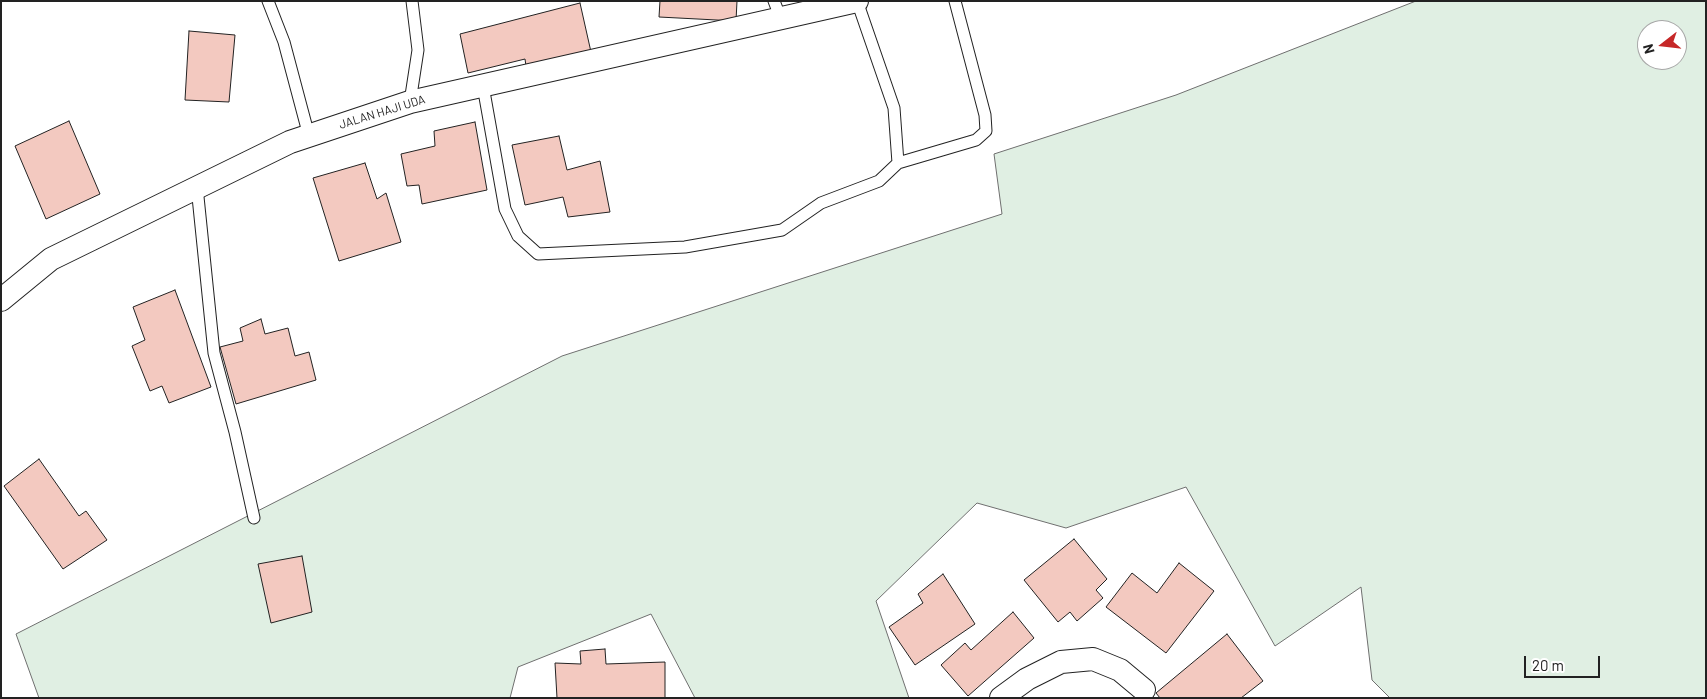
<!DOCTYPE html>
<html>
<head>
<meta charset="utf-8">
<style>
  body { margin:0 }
  #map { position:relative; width:1707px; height:699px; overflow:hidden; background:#fff; font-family:Barlow,sans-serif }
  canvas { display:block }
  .frame { position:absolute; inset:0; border:2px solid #222; pointer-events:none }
  .north { position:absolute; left:1637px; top:20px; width:50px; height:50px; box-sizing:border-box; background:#fff; border:1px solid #a7a7a7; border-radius:50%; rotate:254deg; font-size:14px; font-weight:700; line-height:20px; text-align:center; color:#222 }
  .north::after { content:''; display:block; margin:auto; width:18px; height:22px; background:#c62828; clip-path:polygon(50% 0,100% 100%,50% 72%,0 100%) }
  .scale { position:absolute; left:1524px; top:656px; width:76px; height:22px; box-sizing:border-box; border:2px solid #222; border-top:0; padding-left:6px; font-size:15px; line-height:18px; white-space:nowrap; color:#222; -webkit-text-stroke:4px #fff; paint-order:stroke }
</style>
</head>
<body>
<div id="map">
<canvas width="1707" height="699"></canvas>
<div class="frame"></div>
<div class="north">N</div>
<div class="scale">20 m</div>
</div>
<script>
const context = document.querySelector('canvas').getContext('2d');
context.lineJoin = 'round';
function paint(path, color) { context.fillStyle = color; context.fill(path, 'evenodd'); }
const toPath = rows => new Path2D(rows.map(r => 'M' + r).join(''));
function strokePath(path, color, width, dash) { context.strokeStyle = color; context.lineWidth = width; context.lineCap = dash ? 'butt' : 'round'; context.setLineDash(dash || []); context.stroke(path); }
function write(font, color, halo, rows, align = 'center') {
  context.font = font + ' Barlow,sans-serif'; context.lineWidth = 4; context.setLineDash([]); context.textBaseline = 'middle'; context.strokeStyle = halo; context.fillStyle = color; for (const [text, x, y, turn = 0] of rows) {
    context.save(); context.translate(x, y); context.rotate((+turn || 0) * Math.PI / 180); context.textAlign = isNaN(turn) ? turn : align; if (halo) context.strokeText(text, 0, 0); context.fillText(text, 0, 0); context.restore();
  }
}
const green = toPath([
  [1416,1,1706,1,1706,698,1390,698,1372,680,1361,587,1275,646,1186,487,1066,528,977,503,876,601,909,698,695,698,651,614,518,667,510,698,39,698,16,634,562,356,1002,214,994,154,1176,95,1416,1],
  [1647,30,1677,30,1677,60,1647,60,1647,30]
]);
const building = toPath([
  [660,1,737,1,736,21,659,17,660,1],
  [580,3,591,52,526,66,525,59,468,73,460,34,580,3],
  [189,31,235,35,229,102,185,100,189,31],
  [69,121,100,194,46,219,15,146,69,121],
  [475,122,487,190,422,204,419,185,407,186,401,154,435,146,434,131,475,122],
  [559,136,567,170,600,161,610,212,568,217,563,197,525,205,512,145,559,136],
  [365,163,377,199,386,193,401,242,339,261,313,178,365,163],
  [175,290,211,387,169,403,162,386,150,391,132,346,145,340,133,307,175,290],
  [261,319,265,334,288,328,295,356,309,352,316,380,236,404,220,347,243,341,240,328,261,319],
  [39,459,79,516,86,511,107,540,63,569,4,486,39,459],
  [1074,539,1107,579,1096,590,1103,598,1077,621,1070,612,1058,622,1024,580,1074,539],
  [302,556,312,612,271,623,258,564,302,556],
  [1179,563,1214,591,1166,653,1106,607,1132,573,1157,593,1179,563],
  [943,574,975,624,915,665,889,627,923,603,918,594,943,574],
  [1013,612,1034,638,968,696,941,665,965,643,971,650,1013,612],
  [1227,634,1263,681,1241,698,1160,698,1156,693,1227,634],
  [605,649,606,664,665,662,665,698,557,698,555,663,581,664,580,651,605,649]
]);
const lane = toPath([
  [268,1,284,42,309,136],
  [774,1,781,19],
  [483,86,505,209,518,236,538,254,685,247,782,230,821,203,879,181,898,163,894,108,857,1],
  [410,102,418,50,412,1],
  [898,163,976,140,986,131,985,115,955,1],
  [197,187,214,353,235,432,254,518]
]);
const street = toPath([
  [1,300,51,259,290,142,410,102,857,1],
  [1001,698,1027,679,1061,662,1093,659,1120,670,1144,690]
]);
const streetNames = [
  ["JALAN HAJI UDA",382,112,-17]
];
paint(green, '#e0efe3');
strokePath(green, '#6f6f6f', 1);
paint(building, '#f3c9c0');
strokePath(building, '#222', 1);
strokePath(lane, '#222', 13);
strokePath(street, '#222', 24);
strokePath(lane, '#fff', 11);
strokePath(street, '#fff', 22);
write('12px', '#222', '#fff', streetNames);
</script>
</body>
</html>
